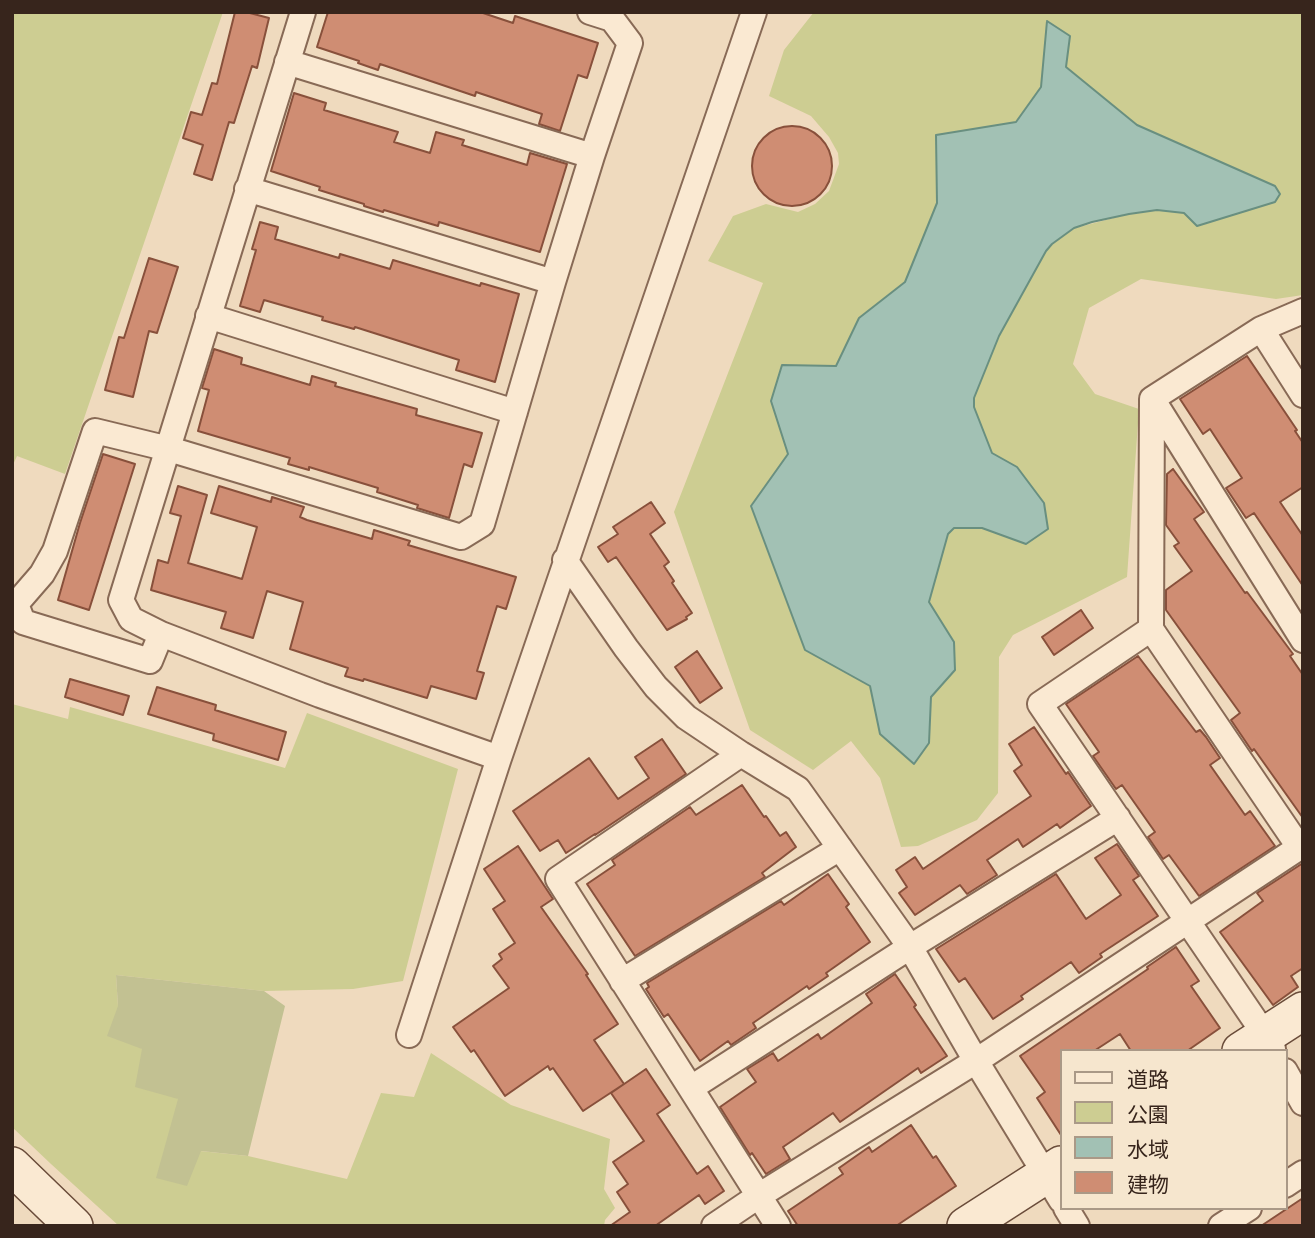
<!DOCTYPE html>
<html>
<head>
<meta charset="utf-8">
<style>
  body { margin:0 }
  #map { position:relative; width:1315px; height:1238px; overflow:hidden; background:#efdabe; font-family:"Noto Serif","Noto Sans JP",serif }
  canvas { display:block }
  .frame { position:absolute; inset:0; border:14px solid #37251c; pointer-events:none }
  .legend { position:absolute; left:1060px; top:1049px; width:228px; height:161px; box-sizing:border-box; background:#f6e6ce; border:2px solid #aa9987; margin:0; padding:9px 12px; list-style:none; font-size:21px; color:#37251c }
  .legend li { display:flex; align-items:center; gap:14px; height:35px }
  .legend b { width:35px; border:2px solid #aa9987 }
</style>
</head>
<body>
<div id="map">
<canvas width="1315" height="1238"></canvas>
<div class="frame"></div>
<ul class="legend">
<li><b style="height:9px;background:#fae9d2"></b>道路</li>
<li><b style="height:19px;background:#cdcd92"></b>公園</li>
<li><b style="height:19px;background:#a2c1b4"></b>水域</li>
<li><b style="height:19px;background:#cf8d73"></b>建物</li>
</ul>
</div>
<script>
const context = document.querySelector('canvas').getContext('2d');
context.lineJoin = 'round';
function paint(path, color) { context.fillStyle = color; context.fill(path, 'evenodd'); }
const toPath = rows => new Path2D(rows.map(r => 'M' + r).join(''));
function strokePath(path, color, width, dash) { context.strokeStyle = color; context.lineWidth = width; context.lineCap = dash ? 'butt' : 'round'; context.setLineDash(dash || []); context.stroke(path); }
const green = toPath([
  [12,12,223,12,65,474,17,456,12,467],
  [814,12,1303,12,1303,295,1276,299,1141,279,1089,308,1073,364,1095,394,1139,409,1127,577,1013,635,999,657,998,793,977,820,918,846,901,847,880,778,851,741,813,770,750,730,674,512,763,283,708,261,733,216,766,204,798,212,815,204,829,191,839,164,838,153,829,137,811,116,769,96,784,50],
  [1047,22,1070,36,1066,67,1137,126,1275,186,1197,226,1184,213,1157,210,1129,214,1075,228,1052,244,1046,251,999,336,974,398,974,407,992,453,1017,467,1026,544,982,528,954,528,948,534,929,602,954,641,955,670,931,697,929,743,880,734,870,686,805,650,751,506,788,454,836,366,859,318,905,282,937,203,936,136,1016,122,1041,87],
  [12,704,68,719,70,707,285,768,307,713,458,769,403,981,353,989,264,991,116,975,118,1006,142,1049,178,1099,200,1151,248,1156,347,1179,381,1093,414,1097,431,1053,511,1105,610,1139,604,1189,615,1208,605,1220,604,1226,119,1226,51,1164,12,1127]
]);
const cemetery = toPath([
  [116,975,264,991,285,1006,248,1156,201,1151,187,1186,156,1178,178,1099,135,1087,142,1049,107,1036,118,1006]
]);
const water = toPath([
  [1047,21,1070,36,1066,67,1137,125,1275,186,1280,194,1275,202,1197,226,1184,213,1157,210,1129,214,1092,222,1074,228,1052,244,1046,251,999,336,974,398,974,407,992,453,1017,467,1044,503,1048,529,1026,544,982,528,954,528,948,534,929,602,954,642,955,670,931,697,929,743,914,764,880,734,870,686,805,650,751,506,788,454,771,401,782,365,836,366,859,318,905,282,937,203,936,135,1016,122,1041,87,1047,21]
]);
const building = toPath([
  [235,12,246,12,269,18,257,68,252,66,234,123,229,122,212,180,194,174,203,145,183,138,191,112,202,115,212,83,217,84,235,12],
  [328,12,480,12,513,23,515,16,598,43,587,78,578,75,560,131,539,124,542,114,476,92,475,96,380,64,378,70,358,63,359,61,317,47,328,12],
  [294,93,326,103,324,110,398,132,394,142,430,153,436,132,464,140,462,145,527,165,530,153,567,164,540,252,439,222,438,226,384,210,383,212,364,206,364,204,319,190,320,187,271,171,294,93],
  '752 166a40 40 0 1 1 80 0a40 40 0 1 1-80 0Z',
  [260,222,278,227,275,239,339,258,340,254,390,269,393,260,480,286,481,283,519,294,495,382,456,370,459,360,355,327,354,329,322,320,323,317,264,300,260,312,240,306,256,250,252,249,260,222],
  [149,258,178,267,157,333,149,331,133,397,105,390,119,337,124,338,149,258],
  [214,349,242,358,241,364,310,385,312,376,336,383,335,386,417,409,416,415,482,433,472,467,464,464,449,518,417,508,418,505,377,492,378,488,309,467,309,470,288,464,290,458,198,431,209,390,202,388,214,349],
  [1247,356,1297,430,1295,431,1303,443,1303,487,1280,502,1303,536,1303,586,1254,513,1246,518,1226,488,1242,478,1210,429,1203,434,1180,399,1247,356],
  [103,454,135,464,89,610,58,600,80,523,103,454],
  [1173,469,1204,512,1194,519,1245,593,1247,592,1293,654,1290,656,1303,675,1303,818,1254,749,1252,751,1231,720,1240,713,1166,610,1166,590,1192,571,1174,546,1179,543,1166,525,1167,474,1173,469],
  [178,486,207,495,188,563,242,579,257,527,211,513,219,486,271,502,272,497,304,507,300,517,307,520,372,539,374,530,410,541,408,545,516,577,506,609,497,606,477,671,484,673,476,699,431,686,427,698,364,679,363,681,345,676,348,668,290,649,303,602,267,591,253,638,221,628,226,612,151,590,158,560,168,563,181,516,170,513,178,486],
  [651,502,665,523,650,534,669,562,664,566,674,581,672,583,692,613,686,617,687,619,667,630,616,557,608,562,598,547,618,534,613,527,651,502],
  [1081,610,1093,628,1054,655,1042,637,1081,610],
  [697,651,722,688,700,703,675,667,697,651],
  [1138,656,1196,732,1200,730,1206,737,1220,758,1210,765,1245,815,1250,811,1275,846,1199,896,1169,855,1163,859,1148,837,1155,832,1122,785,1116,789,1093,756,1099,752,1066,704,1138,656],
  [70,679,129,696,123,715,65,697,70,679],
  [157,687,216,705,215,710,286,732,278,760,213,740,214,734,148,714,157,687],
  [1034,727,1066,774,1068,772,1091,806,1060,828,1057,824,1023,847,1018,839,987,860,997,875,967,894,960,885,915,915,899,893,907,887,896,870,915,857,923,869,1031,796,1014,771,1022,765,1009,744,1034,727],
  [662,739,686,774,595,835,595,834,566,853,558,840,540,851,513,811,589,758,618,799,649,778,635,757,662,739],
  [742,785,764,817,766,816,780,836,786,832,796,847,762,873,765,877,635,956,587,884,615,865,612,860,690,807,696,815,742,785],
  [1117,844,1139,876,1133,880,1158,916,1100,954,1102,957,1079,973,1071,962,1021,996,1023,999,993,1019,965,978,959,982,936,949,1056,874,1086,919,1121,895,1095,858,1117,844],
  [518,846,553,899,541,907,588,974,586,975,618,1024,594,1040,624,1084,583,1111,553,1068,550,1070,548,1066,505,1096,474,1050,471,1052,453,1027,509,988,493,966,502,959,499,954,515,943,493,909,505,901,484,869,518,846],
  [1303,863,1303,968,1291,976,1298,987,1273,1005,1220,932,1263,901,1257,893,1303,863],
  [828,874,849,904,846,907,870,942,826,973,828,976,809,989,807,986,753,1023,756,1028,731,1045,728,1041,700,1061,668,1014,664,1017,646,989,649,987,647,983,781,901,784,905,828,874],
  [1176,947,1199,981,1191,986,1220,1028,1187,1051,1131,1051,1120,1034,1094,1051,1061,1051,1061,1135,1037,1098,1045,1092,1020,1056,1148,969,1147,967,1176,947],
  [895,974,916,1005,914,1007,947,1056,921,1073,918,1068,840,1122,833,1113,783,1147,790,1159,766,1174,752,1153,750,1155,720,1107,756,1082,747,1069,773,1053,778,1061,818,1034,821,1039,872,1003,866,994,895,974],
  [646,1069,670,1105,657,1114,697,1174,708,1166,724,1191,705,1204,699,1195,655,1226,610,1226,630,1212,617,1192,628,1184,613,1162,644,1141,611,1093,646,1069],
  [911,1125,933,1158,936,1156,956,1186,896,1226,798,1226,788,1211,843,1174,839,1168,869,1147,872,1152,911,1125],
  [1303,1198,1303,1226,1261,1226,1303,1198]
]);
const street = toPath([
  [303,12,121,600,131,619,161,634,320,695,499,758,409,1035],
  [287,62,592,156],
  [247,189,553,282],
  [208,316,515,412],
  [1261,329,1303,395],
  [1153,400,1303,640],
  [565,560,626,648,656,687,686,717,741,754,798,789,910,947,976,1061,1061,1200],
  [1151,629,1299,847],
  [161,634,150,661,23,622,16,604,42,574,55,551,95,431,169,449,461,537,482,524,553,282,592,156,630,43,612,19,590,12],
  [741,754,558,879,778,1226],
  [499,758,754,12],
  [622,981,840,848],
  [1273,1049,1265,1035,1040,704,1151,629,1152,399,1261,329,1303,311],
  [1285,1071,1303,1103],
  [691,1088,910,947,1118,818],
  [1285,1185,1303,1173],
  [1066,1208,1077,1226],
  [714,1226,760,1195,976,1061,1303,845],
  [1221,1226,1249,1208]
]);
const secondary = toPath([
  [1241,1051,1303,1011],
  [12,1166,74,1226],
  [966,1226,1061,1165]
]);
paint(green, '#cdcd92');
paint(cemetery, '#c2c192');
paint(water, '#a2c1b4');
strokePath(water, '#698f80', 2);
paint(building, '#cf8d73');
strokePath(building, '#88503b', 2);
strokePath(street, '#886a56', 28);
strokePath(secondary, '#6a4c3a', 40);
strokePath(street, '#fae9d2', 24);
strokePath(secondary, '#fae9d2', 37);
</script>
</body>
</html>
